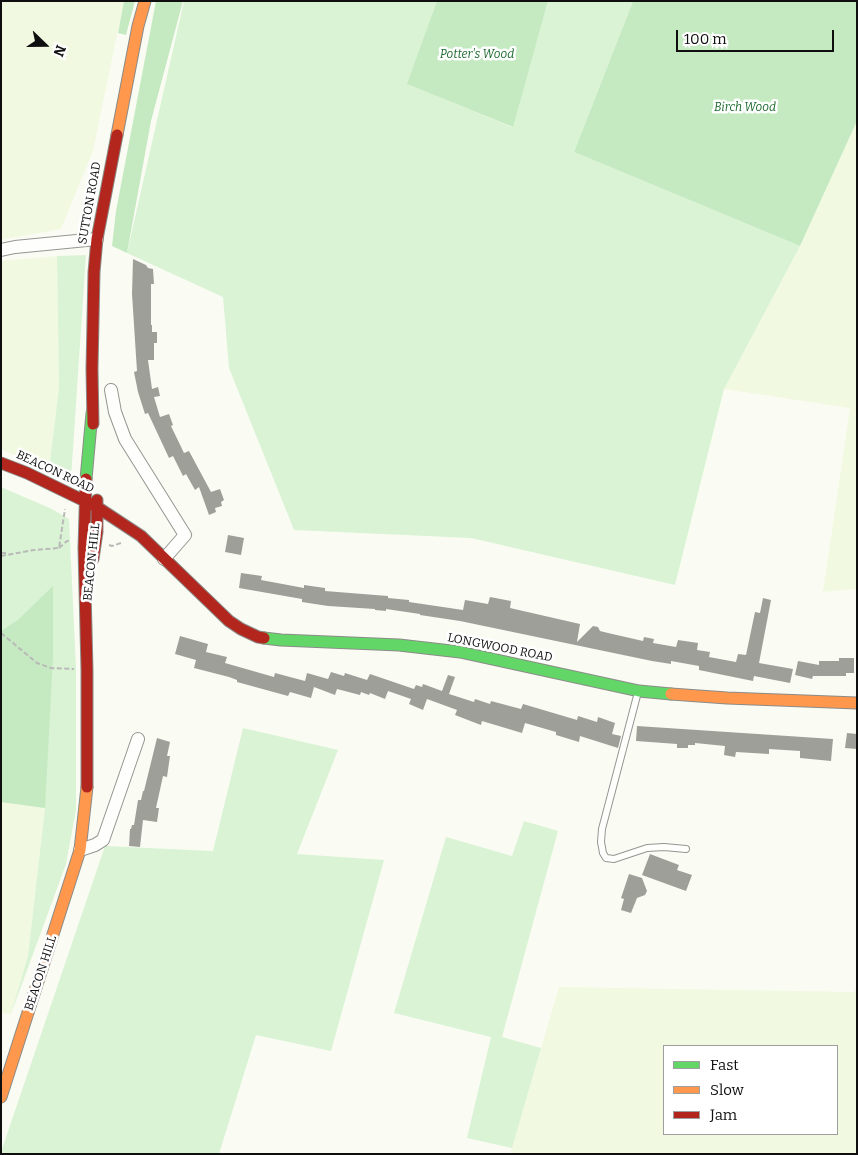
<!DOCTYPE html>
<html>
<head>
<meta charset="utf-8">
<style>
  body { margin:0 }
  #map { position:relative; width:858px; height:1155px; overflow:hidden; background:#fafcf4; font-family:Bitter,serif }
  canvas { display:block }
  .frame { position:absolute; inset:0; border:2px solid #0f0f0f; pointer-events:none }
  .legend { position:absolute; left:663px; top:1045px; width:175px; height:90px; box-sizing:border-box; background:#fff; border:1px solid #9f9f9f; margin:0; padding:6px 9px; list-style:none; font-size:15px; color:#0f0f0f }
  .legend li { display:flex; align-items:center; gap:10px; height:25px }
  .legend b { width:25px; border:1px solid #9f9f9f }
  .north { position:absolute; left:20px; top:20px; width:50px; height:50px; -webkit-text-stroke:4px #fff; paint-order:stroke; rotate:112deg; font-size:14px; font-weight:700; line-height:20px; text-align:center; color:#0f0f0f }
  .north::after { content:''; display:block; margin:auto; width:18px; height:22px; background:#0f0f0f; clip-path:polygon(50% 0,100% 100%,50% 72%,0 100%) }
  .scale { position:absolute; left:676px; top:30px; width:158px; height:22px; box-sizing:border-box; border:2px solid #0f0f0f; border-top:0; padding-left:6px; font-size:15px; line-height:18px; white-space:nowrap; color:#0f0f0f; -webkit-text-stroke:4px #fff; paint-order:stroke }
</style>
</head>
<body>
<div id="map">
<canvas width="858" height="1155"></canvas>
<div class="frame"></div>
<ul class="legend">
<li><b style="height:6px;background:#63d668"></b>Fast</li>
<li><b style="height:6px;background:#ff974d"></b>Slow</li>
<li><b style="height:6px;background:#b3261e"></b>Jam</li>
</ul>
<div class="north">N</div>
<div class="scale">100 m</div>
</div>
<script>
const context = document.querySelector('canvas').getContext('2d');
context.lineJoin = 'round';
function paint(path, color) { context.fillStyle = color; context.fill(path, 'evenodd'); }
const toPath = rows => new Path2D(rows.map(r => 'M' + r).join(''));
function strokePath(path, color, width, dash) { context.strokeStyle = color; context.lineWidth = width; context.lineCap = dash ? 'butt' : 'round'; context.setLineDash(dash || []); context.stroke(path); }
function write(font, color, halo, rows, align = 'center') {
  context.font = font + ' Bitter,serif'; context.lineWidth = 5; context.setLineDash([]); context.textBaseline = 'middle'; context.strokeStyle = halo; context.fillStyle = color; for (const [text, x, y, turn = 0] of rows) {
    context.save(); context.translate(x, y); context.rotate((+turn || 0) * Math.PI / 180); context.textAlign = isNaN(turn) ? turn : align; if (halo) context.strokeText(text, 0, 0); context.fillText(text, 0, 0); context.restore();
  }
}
const farmland = toPath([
  [1,1,124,1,93,151,61,229,1,240],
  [857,121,857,589,823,592,850,408,724,389,800,246],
  [57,256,59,387,49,471,1,449,1,261],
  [1,802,45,808,28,956,11,1014,1,1013],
  [857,983,857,1154,510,1154,559,987,855,992],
  [664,1046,837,1046,837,1134,664,1134]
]);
const green = toPath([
  [184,1,437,1,408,84,512,127,548,1,633,1,574,152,800,246,724,389,675,585,471,538,294,530,229,368,223,297,127,253],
  [86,255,71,478,49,471,59,387,57,256],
  [1,487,52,509,69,519,76,668,76,810,66,864,11,1014,28,956,45,808,1,802],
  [243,728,338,750,297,854,384,860,331,1051,256,1035,219,1154,3,1154,1,1152,105,846,213,851],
  [524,821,558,831,502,1037,541,1048,512,1148,467,1138,491,1037,394,1013,446,837,512,856]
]);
const forest = toPath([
  [124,1,135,1,126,35,118,33],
  [156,1,183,1,151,121,127,253,112,246,116,211],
  [437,1,548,1,513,127,407,84],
  [633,1,857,1,857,121,800,246,574,152],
  [53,586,53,657,45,808,1,802,1,631,18,620]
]);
const building = toPath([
  [133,259,146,265,148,268,153,269,154,284,151,284,151,325,152,325,152,332,157,332,157,343,154,343,154,360,148,360,152,389,158,387,160,396,154,397,160,417,169,414,173,425,171,426,184,453,189,451,211,492,220,489,224,500,221,502,222,506,215,508,216,512,209,515,199,487,195,490,186,474,183,476,173,456,169,458,148,413,145,414,138,392,134,372,137,371,132,294],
  [228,535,244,538,241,555,225,552],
  [241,573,262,576,261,580,304,588,304,585,325,588,325,591,388,596,388,598,409,600,409,602,463,610,465,600,488,604,490,597,511,601,510,608,580,624,577,642,593,626,598,627,600,631,608,633,643,641,644,637,654,639,653,643,676,647,678,640,698,643,697,650,710,652,709,657,736,662,738,654,746,655,755,612,760,613,763,598,771,600,759,663,793,669,790,683,754,676,753,681,699,670,699,666,671,661,671,664,652,661,460,621,420,615,420,614,386,609,386,611,375,610,375,609,328,606,302,602,302,599,239,588],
  [180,636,208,644,206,652,227,657,225,663,274,677,275,673,305,681,307,673,328,679,331,672,344,676,345,673,367,680,370,674,414,689,416,685,422,687,423,684,442,691,448,675,455,677,449,694,474,702,475,699,490,704,491,701,521,709,523,704,577,720,578,716,597,722,598,717,615,723,612,734,621,736,618,748,580,736,579,742,556,735,556,732,525,723,522,733,482,721,481,725,473,722,455,715,457,710,427,699,423,710,409,704,411,699,388,691,385,699,370,693,369,695,361,692,360,695,337,689,335,695,314,687,311,698,290,692,288,696,237,682,237,680,229,677,194,668,196,660,175,654],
  [839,658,854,658,854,673,846,673,846,676,813,676,812,679,795,675,798,661,819,665,819,661,839,661],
  [637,726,833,739,831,761,800,758,800,751,769,749,769,754,736,752,735,757,724,755,725,746,695,743,695,745,688,745,688,748,677,748,677,744,636,741],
  [847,733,857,734,857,749,845,748],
  [157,738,170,742,167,756,170,756,167,777,163,776,156,808,159,808,157,822,143,820,140,847,129,846,130,829,131,829,132,825,134,825,138,800,141,800,143,791,144,791],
  [650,854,679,865,677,870,692,875,686,891,642,875],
  [629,874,642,878,647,891,645,895,637,898,631,913,621,910,624,899,621,898]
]);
const path = toPath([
  [109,545,112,546,121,543],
  [59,548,67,541,69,541],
  [1,553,8,553],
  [1,556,34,550,59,548,65,509],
  [1,633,37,663,51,668,74,669]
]);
const lane = toPath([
  [638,692,602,829,601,842,603,853,606,858,614,859,647,848,664,847,686,849]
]);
const street = toPath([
  [1,250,15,247,97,239],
  [111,390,115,412,125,439,185,535,164,559],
  [80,850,95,845,103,840,138,739]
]);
const fast = toPath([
  [86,479,92,413],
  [264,638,281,640,399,645,460,652,639,691,671,694]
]);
const slow = toPath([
  [117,135,138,26,145,1],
  [671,694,727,698,857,703],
  [1,1097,80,850,87,787]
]);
const jam = toPath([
  [93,424,92,369,94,272,97,239,117,135],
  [1,463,27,473,97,507,141,536,229,621,241,629,258,637,264,638],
  [86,479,84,548,87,670,87,787],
  [93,559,97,532,97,500]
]);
const parkNames = [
  ["Potter's Wood",477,55],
  ["Birch Wood",745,108]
];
const streetNames = [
  ["SUTTON ROAD",90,203,-80],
  ["BEACON ROAD",55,472,25],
  ["BEACON HILL",92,562,-84],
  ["LONGWOOD ROAD",500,648,11],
  ["BEACON HILL",41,973,-72]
];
paint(farmland, '#f1f9e0');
paint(green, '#d9f3d4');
paint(forest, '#c5eac1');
paint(building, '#9f9f99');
strokePath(lane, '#959692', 8);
strokePath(street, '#959692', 14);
strokePath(fast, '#8b8c89', 13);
strokePath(slow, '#8b8c89', 13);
strokePath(jam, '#8b8c89', 13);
strokePath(path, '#b9b9b8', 2, [5, 2.5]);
strokePath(lane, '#fefffd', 6);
strokePath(street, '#fefffd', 12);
strokePath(fast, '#63d668', 11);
strokePath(slow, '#ff974d', 11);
strokePath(jam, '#b3261e', 11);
write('italic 12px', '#1d6a2e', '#fff', parkNames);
write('12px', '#0f0f0f', '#fff', streetNames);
</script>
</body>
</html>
